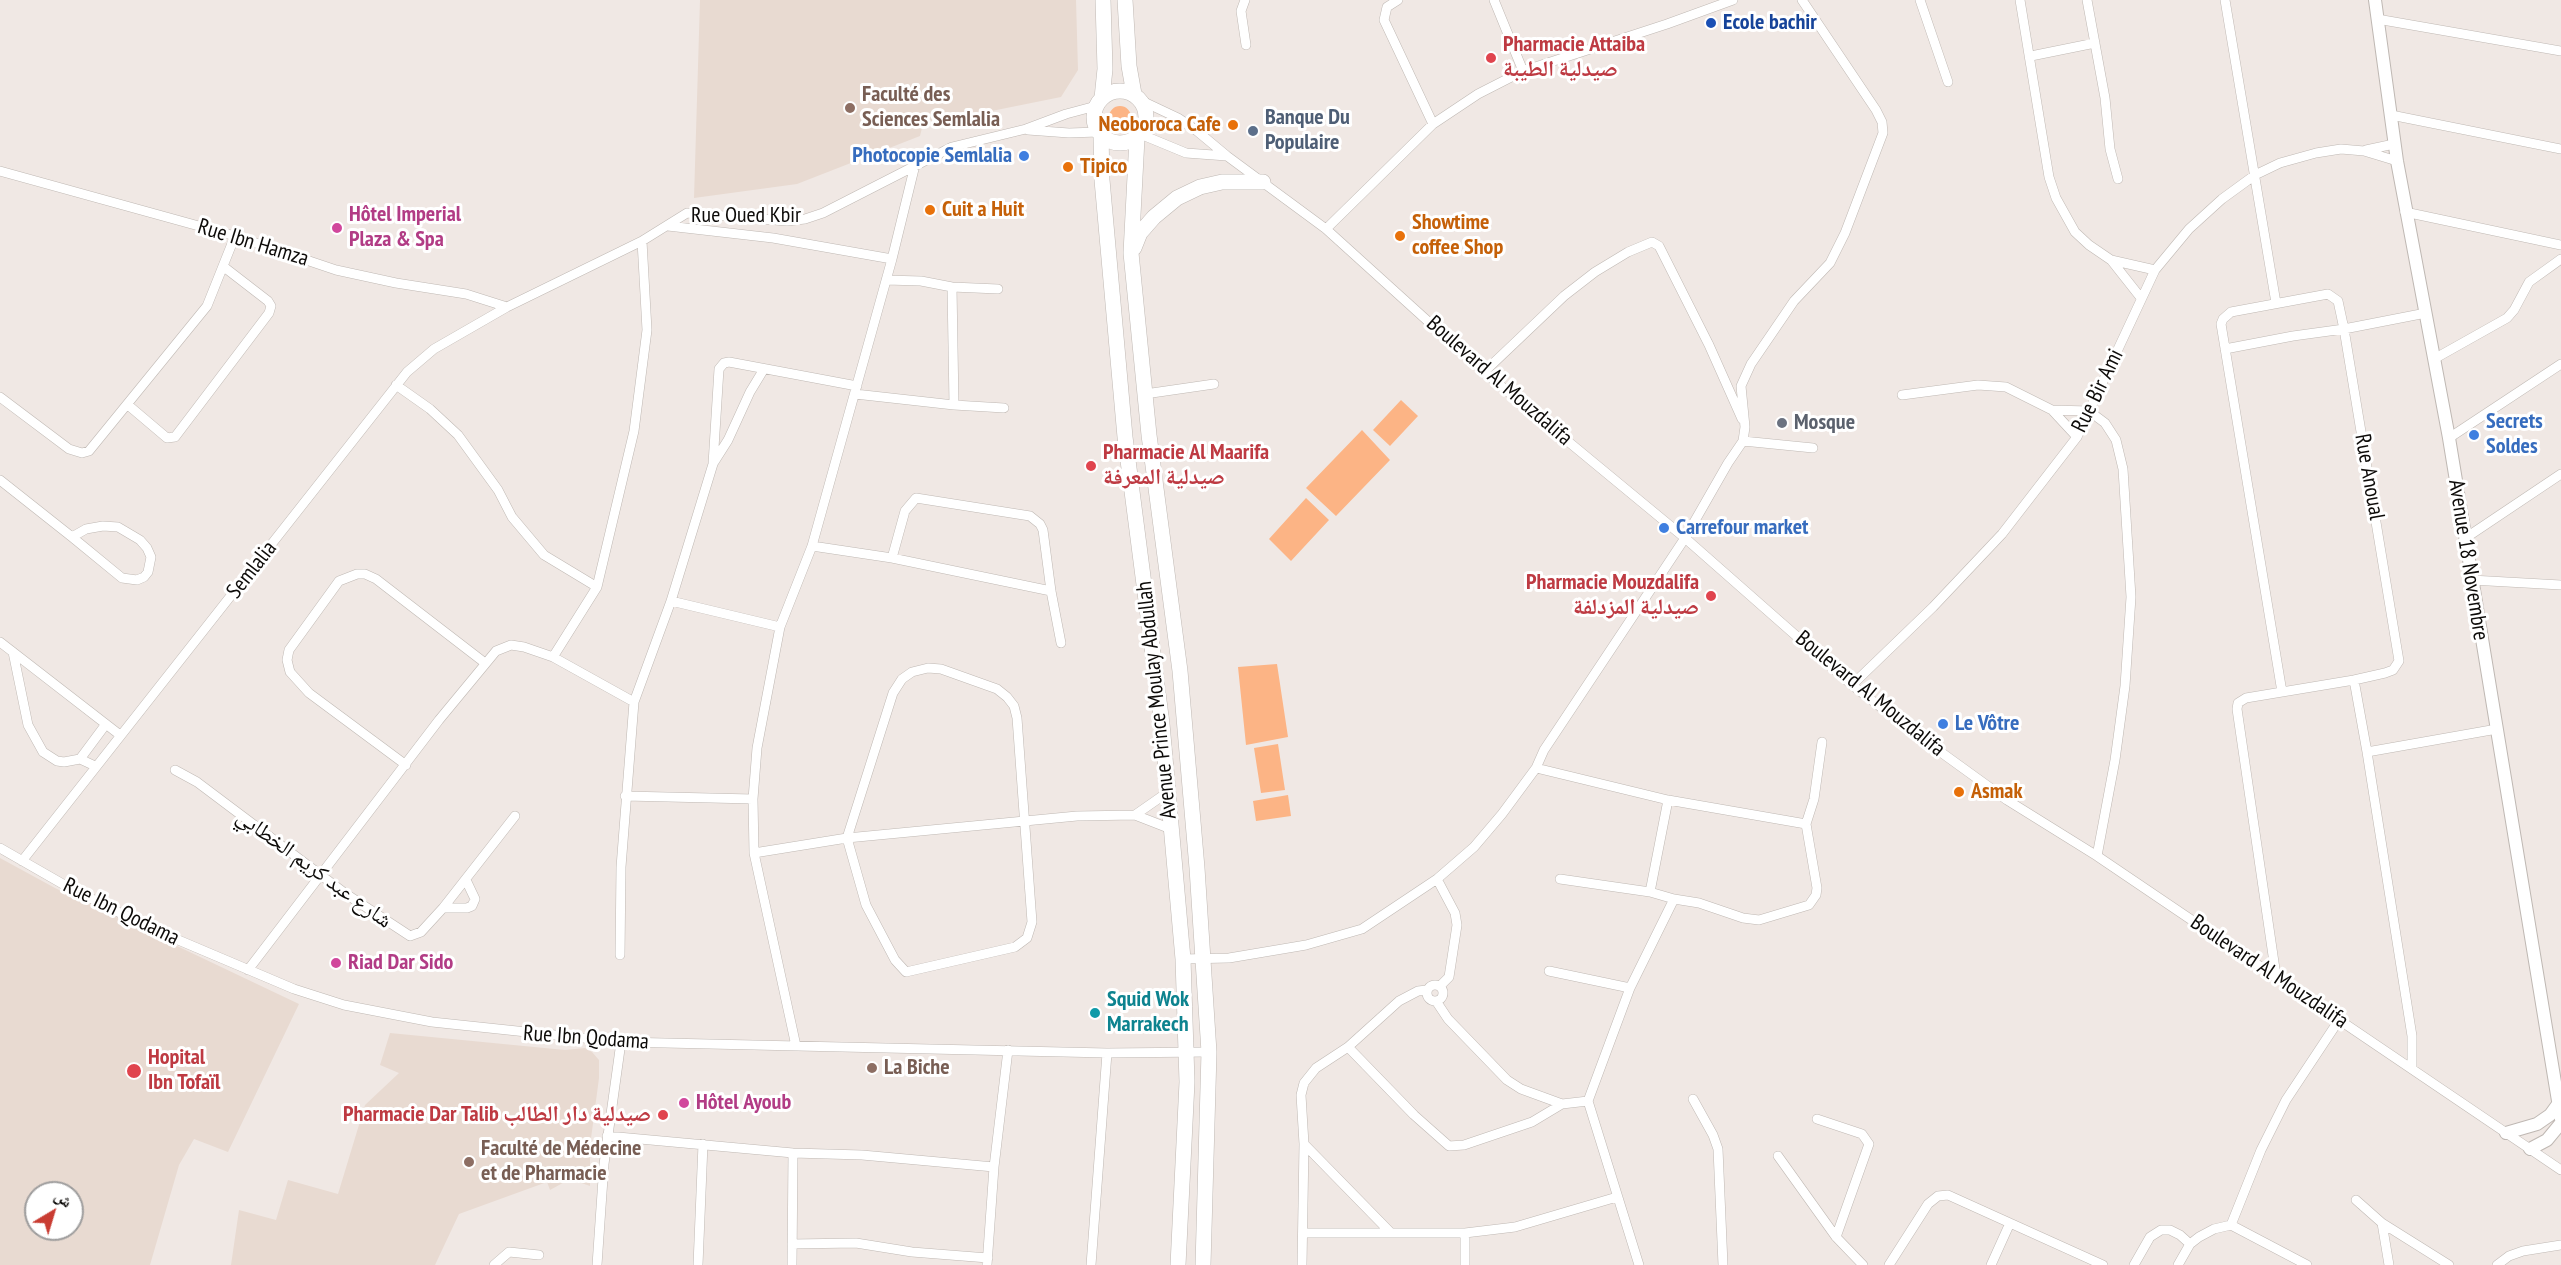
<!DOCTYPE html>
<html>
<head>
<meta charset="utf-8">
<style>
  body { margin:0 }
  #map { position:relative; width:2561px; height:1265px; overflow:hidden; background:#f0e8e4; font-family:"PT Sans Narrow","Noto Naskh Arabic",sans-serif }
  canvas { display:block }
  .north { position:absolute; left:24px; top:1181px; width:60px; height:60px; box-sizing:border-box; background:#fff; border:2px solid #9e9d9d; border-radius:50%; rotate:38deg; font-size:16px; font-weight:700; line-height:24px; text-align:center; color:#0d0b09 }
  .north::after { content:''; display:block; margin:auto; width:21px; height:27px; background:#c93c32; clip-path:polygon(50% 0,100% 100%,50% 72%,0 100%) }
</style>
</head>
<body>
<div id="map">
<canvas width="2561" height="1265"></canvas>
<div class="north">ش</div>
</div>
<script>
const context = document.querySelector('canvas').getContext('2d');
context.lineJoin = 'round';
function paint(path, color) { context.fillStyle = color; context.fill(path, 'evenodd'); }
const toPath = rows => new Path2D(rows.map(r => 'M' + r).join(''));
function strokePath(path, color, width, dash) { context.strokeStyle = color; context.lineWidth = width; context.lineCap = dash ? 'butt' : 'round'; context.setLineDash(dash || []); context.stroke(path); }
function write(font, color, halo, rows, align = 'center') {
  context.font = font + ' "PT Sans Narrow","Noto Naskh Arabic",sans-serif'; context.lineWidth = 6; context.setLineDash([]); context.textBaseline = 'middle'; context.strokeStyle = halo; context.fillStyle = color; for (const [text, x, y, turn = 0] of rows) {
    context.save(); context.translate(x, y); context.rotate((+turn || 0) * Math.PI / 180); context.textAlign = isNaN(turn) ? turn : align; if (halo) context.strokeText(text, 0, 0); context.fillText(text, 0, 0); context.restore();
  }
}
const built = toPath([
  [700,0,1076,0,1078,70,1061,97,947,120,922,128,920,136,797,184,694,198],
  [0,858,55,888,299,1004,228,1152,194,1139,179,1165,150,1265,0,1265],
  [36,1193,72,1193,72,1229,36,1229],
  [390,1033,565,1050,585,1048,592,1052,599,1060,599,1078,590,1146,590,1186,570,1179,550,1190,547,1182,459,1214,435,1265,231,1265,239,1210,276,1220,288,1180,338,1194,365,1105,399,1073,380,1065]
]);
const green = toPath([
  '1109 117a11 11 0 1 1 22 0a11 11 0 1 1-22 0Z',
  [1401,400,1418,416,1390,446,1373,430],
  [1362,430,1390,460,1336,516,1306,488],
  [1306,498,1329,520,1291,561,1269,539],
  [1277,664,1288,737,1246,745,1238,667],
  [1278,744,1285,790,1261,793,1254,748],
  [1288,795,1291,816,1256,821,1253,801]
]);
const minor = toPath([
  [1245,0,1241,11,1246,45],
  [1398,0,1387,7,1384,20,1433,124],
  [1494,0,1523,71],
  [1920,0,1948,82],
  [2020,0,2049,177,2056,198,2075,232,2089,245,2111,260,2141,298],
  [2087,0,2105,98,2110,149,2118,179],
  [2225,0,2276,303],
  [2377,19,2561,51],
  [2031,56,2095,43],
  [1142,101,1178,118,1197,131,1227,156,1326,229,1484,372,1685,538,1852,685,1913,732,2007,800,2097,856,2561,1170],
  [2391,115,2561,149],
  [1028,130,1069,133,1098,132],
  [1140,134,1186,153,1227,156],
  [2366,150,2394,144],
  [0,171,235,236,336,270,396,283,466,294,507,307],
  [2405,212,2561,245],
  [668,226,773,238,892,259],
  [1326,229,1433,124,1478,94,1523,71,1667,24,1733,0],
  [2111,260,2155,270],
  [886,280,921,281,952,287,998,289],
  [952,287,954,405],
  [2225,349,2293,336,2344,329,2426,313],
  [2434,359,2507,318,2514,310,2529,282,2561,259],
  [1484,372,1564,296,1595,272,1628,252,1652,242,1659,246,1709,345,1742,419],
  [396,385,430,409,458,435,498,490,512,517,544,555,597,587],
  [855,394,954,405,1004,408],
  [1145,394,1214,384],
  [1902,395,1978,385,2006,387,2052,410,2077,437],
  [0,397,69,449,82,453,89,451,207,306,235,236],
  [128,405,167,438,175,437,269,313,271,306,268,301,224,267],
  [2052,410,2089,411,2105,423,2116,440,2123,469,2131,597,2125,686,2115,760,2097,856],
  [2449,438,2561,364],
  [1743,441,1813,448],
  [714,462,728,440,750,392,764,369],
  [0,480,72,537,122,578,137,580,144,577,148,572,151,557,147,548,140,540,118,527,103,526,86,529,72,537],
  [2464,539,2561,474],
  [812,546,892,558,1051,591],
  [892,558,905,511,916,498,1030,516,1040,524,1043,530,1051,591,1061,643],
  [2471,580,2561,585],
  [671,601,780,627],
  [0,642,120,735],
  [13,652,28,725,43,752,57,761,64,762,80,759,95,766],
  [553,657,597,587,634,431,647,330,642,241],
  [928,668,941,669,997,689,1007,697,1014,706,1017,718,1032,922,1027,938,1015,947,906,972,895,960,866,905,847,838,893,693,902,679,912,672,928,668],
  [2354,680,2367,752,2412,1036,2412,1069],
  [1852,685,1933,607,2002,534,2077,437,2155,270,2189,229,2222,199,2255,175,2280,163,2316,153,2341,149,2364,151,2397,161],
  [2367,752,2497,729],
  [80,759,106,724],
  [406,765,309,693,290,672,287,660,289,650,339,581,357,574,365,574,376,579,485,663],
  [1536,768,1668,800,1806,824],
  [175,770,197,782,346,894,410,936,421,932,443,908,515,816],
  [625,796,753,799],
  [1135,815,1168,792],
  [0,848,68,887,150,928,294,989,344,1005,432,1022,621,1042,1107,1053,1209,1052],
  [754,853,847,838,1077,816,1135,815,1171,829],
  [22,861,407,372,434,349,507,307,642,241,687,213,787,221,805,219,823,213,952,147,1026,129,1066,114,1096,106],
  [1437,879,1455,913,1457,925,1449,977,1440,986],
  [1560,879,1650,892,1674,899,1699,903,1743,918,1759,920,1809,905,1816,895,1817,888,1806,824,1814,799,1822,742],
  [1650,892,1668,800],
  [443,908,467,908,472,906,475,899,466,880],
  [620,955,621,867,634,702,671,601,713,464,719,369,724,363,729,362,857,386],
  [1183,959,1229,958,1306,945,1362,929,1437,879,1474,847,1502,814,1536,768,1544,750,1685,538,1728,463,1743,441,1745,427,1741,386,1751,364,1794,301,1830,263,1845,233,1883,133,1882,122,1876,110,1802,0],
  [248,970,439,720,496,651,511,645,524,647,553,657,634,702],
  [1549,971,1630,988],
  [2276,976,2237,709,2238,703,2246,698,2354,680,2385,673,2393,670,2399,661,2344,329,2338,301,2328,294,2231,312,2223,319,2221,324,2282,692],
  '1427 993a8 8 0 1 1 16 0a8 8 0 1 1-16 0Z',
  [1436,1001,1448,1019,1507,1080,1521,1089,1562,1104,1588,1101],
  [796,1046,754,853,753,799,757,748,780,627,812,546,892,259,915,165],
  [1348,1047,1414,1115,1449,1146,1464,1145,1532,1122,1562,1104],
  [1693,1099,1713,1135,1718,1149,1723,1265],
  [1817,1119,1862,1134,1869,1144,1836,1237],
  [607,1136,793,1153,862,1155,994,1167],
  [1304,1144,1391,1233],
  [1778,1156,1836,1237,1863,1265],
  [2356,1200,2382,1223,2449,1265],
  [2382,1223,2389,1265],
  [2231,1225,2261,1150,2286,1100,2339,1020],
  [1303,1233,1465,1233,1515,1227,1617,1197],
  [1465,1233,1465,1265],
  [792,1244,856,1243,912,1252,988,1258],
  [494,1265,509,1252,539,1255],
  [597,1265,604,1164,621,1042],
  [698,1265,703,1144],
  [792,1265,793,1153],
  [987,1265,994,1167,1008,1050],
  [1091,1265,1107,1053],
  [1302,1265,1304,1144,1301,1095,1304,1083,1316,1068,1348,1047,1399,1001,1418,991,1427,990],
  [1639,1265,1588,1101,1630,988,1674,899],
  [1889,1265,1928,1204,1938,1196,1948,1195,2103,1265],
  [1991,1265,2010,1223],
  [2134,1265,2150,1237,2161,1230,2170,1230,2180,1235,2190,1244],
  [2178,1265,2190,1244,2199,1237,2214,1229,2231,1225,2307,1265],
  [2497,1265,2509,1256,2523,1251,2561,1245]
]);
const tertiary = toPath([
  [2375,0,2397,161,2449,438,2561,1119],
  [2506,1133,2537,1124,2550,1115,2558,1104],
  [2530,1149,2547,1140,2561,1123]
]);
const primary = toPath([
  [1125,0,1129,66,1134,94],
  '1094 117a26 26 0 1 1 52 0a26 26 0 1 1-52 0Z',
  [1102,98,1105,69,1103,0],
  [1101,135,1102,180,1125,437,1162,724,1183,959,1187,1082,1178,1265],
  [1137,138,1131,253,1149,435,1180,671,1197,868,1209,1052,1203,1265],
  [1134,248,1140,233,1154,217,1177,198,1200,187,1222,182,1263,182]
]);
const markers = [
  [1711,23,6,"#1a4fb4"],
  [1491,58,6,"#e0444e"],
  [850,108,6,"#8d6e63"],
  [1233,125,6,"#e8710a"],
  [1253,131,6,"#5c6f8a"],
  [1024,156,6,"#3f7fe0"],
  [1068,167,6,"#e8710a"],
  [930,210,6,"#e8710a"],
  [337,228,6,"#d1479c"],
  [1400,236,6,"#e8710a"],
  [1782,423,6,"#6b7280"],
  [2474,435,6,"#3f7fe0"],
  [1091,466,6,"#e0444e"],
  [1664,528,6,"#3f7fe0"],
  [1711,596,6,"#e0444e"],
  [1943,724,6,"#3f7fe0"],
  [1959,792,6,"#e8710a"],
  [336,963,6,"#d1479c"],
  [1095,1013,6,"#0f9aa8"],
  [872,1068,6,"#8d6e63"],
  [134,1071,8,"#e0444e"],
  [684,1103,6,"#d1479c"],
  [663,1115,6,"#e0444e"],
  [469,1162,6,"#8d6e63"]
];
const transitNames = [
  ["Ecole bachir",1723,23]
];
const healthNames = [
  ["Pharmacie Attaiba",1503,45],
  ["صيدلية الطيبة",1503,70],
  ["Pharmacie Al Maarifa",1103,453],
  ["صيدلية المعرفة",1103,478],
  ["Pharmacie Mouzdalifa",1699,583,"right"],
  ["صيدلية المزدلفة",1699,608,"right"],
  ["Hopital",148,1058],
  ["Ibn Tofaïl",148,1083],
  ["Pharmacie Dar Talib صيدلية دار الطالب",651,1115,"right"]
];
const educationNames = [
  ["Faculté des",862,95],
  ["Sciences Semlalia",862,120],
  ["La Biche",884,1068],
  ["Faculté de Médecine",481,1149],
  ["et de Pharmacie",481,1174]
];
const serviceNames = [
  ["Banque Du",1265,118],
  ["Populaire",1265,143]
];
const foodNames = [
  ["Neoboroca Cafe",1221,125,"right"],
  ["Tipico",1080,167],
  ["Cuit a Huit",942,210],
  ["Showtime",1412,223],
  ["coffee Shop",1412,248],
  ["Asmak",1971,792]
];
const shopNames = [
  ["Photocopie Semlalia",1012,156,"right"],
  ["Secrets",2486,422],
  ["Soldes",2486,447],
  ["Carrefour market",1676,528],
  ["Le Vôtre",1955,724]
];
const hotelNames = [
  ["Hôtel Imperial",349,215],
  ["Plaza & Spa",349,240],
  ["Riad Dar Sido",348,963],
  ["Hôtel Ayoub",696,1103]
];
const streetNames = [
  ["Rue Oued Kbir",746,216],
  ["Rue Ibn Hamza",253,243,17],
  ["Boulevard Al Mouzdalifa",1499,381,41],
  ["Rue Bir Ami",2098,391,-64],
  ["Rue Anoual",2369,477,80],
  ["Avenue 18 Novembre",2468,560,81],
  ["Semlalia",252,570,-52],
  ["Boulevard Al Mouzdalifa",1870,694,39],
  ["Avenue Prince Moulay Abdullah",1157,700,-96],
  ["شارع عبد كريم الخطابي",314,869,36],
  ["Rue Ibn Qodama",121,912,26],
  ["Boulevard Al Mouzdalifa",2269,972,34],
  ["Rue Ibn Qodama",586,1038,4]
];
const worshipNames = [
  ["Mosque",1794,423]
];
const cultureNames = [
  ["Squid Wok",1107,1000],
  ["Marrakech",1107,1025]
];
paint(built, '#e8dad1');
paint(green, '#fcb485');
strokePath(minor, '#bfb8b3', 10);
strokePath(tertiary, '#bfb8b3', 14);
strokePath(primary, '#bfb8b3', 16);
strokePath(minor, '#fff', 9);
strokePath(tertiary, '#fff', 12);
strokePath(primary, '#fff', 15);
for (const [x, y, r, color] of markers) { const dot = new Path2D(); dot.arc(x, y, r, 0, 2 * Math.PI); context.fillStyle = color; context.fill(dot); strokePath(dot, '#fff', 2); }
write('bold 22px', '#164399', '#fff', transitNames, 'left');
write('bold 22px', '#be3a42', '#fff', healthNames, 'left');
write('bold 22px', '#785e54', '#fff', educationNames, 'left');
write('bold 22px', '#4e5e75', '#fff', serviceNames, 'left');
write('bold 22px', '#c56008', '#fff', foodNames, 'left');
write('bold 22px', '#366cbe', '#fff', shopNames, 'left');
write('bold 22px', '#b23c85', '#fff', hotelNames, 'left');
write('22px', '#0d0b09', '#fff', streetNames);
write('bold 22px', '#5b616d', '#fff', worshipNames, 'left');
write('bold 22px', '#0d838f', '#fff', cultureNames, 'left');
</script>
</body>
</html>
